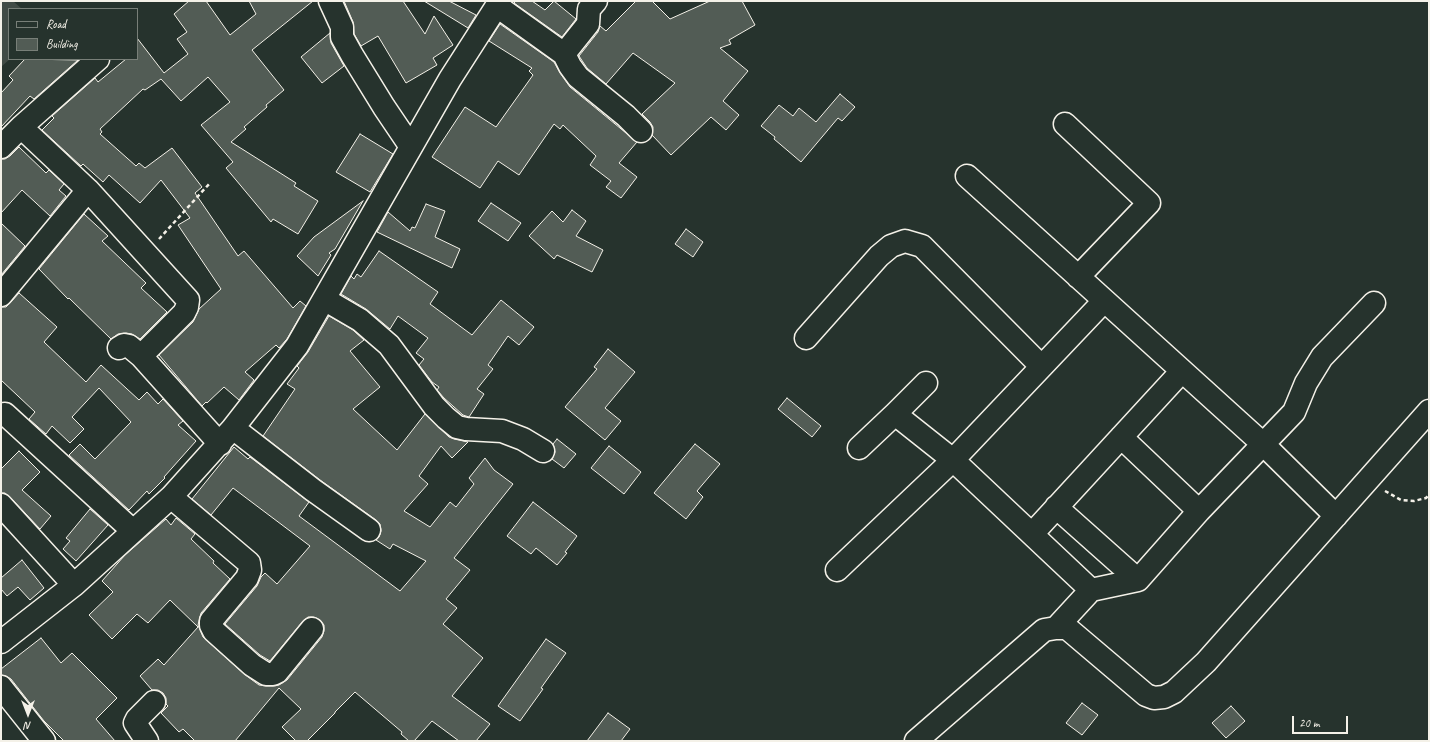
<!DOCTYPE html>
<html>
<head>
<meta charset="utf-8">
<style>
  body { margin:0 }
  #map { position:relative; width:1430px; height:742px; overflow:hidden; background:#26332d; font-family:Caveat,sans-serif }
  canvas { display:block }
  .frame { position:absolute; inset:0; border:2px solid #f4f1e8; pointer-events:none }
  .legend { position:absolute; left:8px; top:8px; width:130px; height:52px; box-sizing:border-box; background:#26332d; border:1px solid #787f78; margin:0; padding:5px 7px; list-style:none; font-size:12px; color:#f4f1e8 }
  .legend li { display:flex; align-items:center; gap:8px; height:20px }
  .legend b { width:20px; border:1px solid #787f78 }
  .north { position:absolute; left:8px; top:694px; width:40px; height:40px; -webkit-text-stroke:3px #26332d; paint-order:stroke; rotate:180deg; font-size:11px; font-weight:700; line-height:16px; text-align:center; color:#f4f1e8 }
  .north::after { content:''; display:block; margin:auto; width:14px; height:18px; background:#f4f1e8; clip-path:polygon(50% 0,100% 100%,50% 72%,0 100%) }
  .scale { position:absolute; left:1292px; top:716px; width:56px; height:18px; box-sizing:border-box; border:2px solid #f4f1e8; border-top:0; padding-left:5px; font-size:12px; line-height:14px; white-space:nowrap; color:#f4f1e8; -webkit-text-stroke:3px #26332d; paint-order:stroke }
</style>
</head>
<body>
<div id="map">
<canvas width="1430" height="742"></canvas>
<div class="frame"></div>
<ul class="legend">
<li><b style="height:5px;background:#26332d"></b>Road</li>
<li><b style="height:11px;background:#525c55"></b>Building</li>
</ul>
<div class="north">N</div>
<div class="scale">20 m</div>
</div>
<script>
const context = document.querySelector('canvas').getContext('2d');
context.lineJoin = 'round';
function paint(path, color) { context.fillStyle = color; context.fill(path, 'evenodd'); }
const toPath = rows => new Path2D(rows.map(r => 'M' + r).join(''));
function strokePath(path, color, width, dash) { context.strokeStyle = color; context.lineWidth = width; context.lineCap = dash ? 'butt' : 'round'; context.setLineDash(dash || []); context.stroke(path); }
const green = toPath([
  [1,1,13,1,22,9,9,9,9,59,10,59,1,67]
]);
const building = toPath([
  [189,1,206,1,230,35,256,14,249,1,313,1,252,50,284,90,266,105,267,107,244,127,246,129,231,142,296,183,294,186,318,201,298,234,273,219,271,222,226,168,233,162,201,125,230,102,208,77,181,101,161,79,145,90,143,89,100,129,102,132,100,134,136,166,139,163,145,168,172,148,202,187,195,193,238,256,244,251,293,308,300,301,306,306,287,339,279,348,276,345,245,372,254,380,239,400,224,387,207,403,206,402,202,406,159,355,193,322,199,309,221,289,178,225,190,218,161,180,140,203,109,175,103,182,83,164,81,166,42,130,54,118,52,116,95,78,98,82,126,59,137,59,137,38,164,73,188,54,177,39,187,32,174,14,189,1],
  [344,1,403,1,425,34,434,16,453,45,433,58,437,65,406,83,378,36,361,46,354,34,353,22,344,1],
  [424,1,449,1,476,15,468,28,424,1],
  [516,1,532,1,545,10,554,1,576,19,562,37,514,3,516,1],
  [636,1,652,1,670,19,710,1,742,1,755,25,729,40,731,44,720,48,748,71,723,101,739,115,726,130,711,117,671,155,652,135,653,127,650,122,642,114,675,83,633,53,606,84,587,68,579,56,598,32,600,26,606,31,636,1],
  [500,24,554,62,560,73,570,87,637,142,619,163,637,177,621,198,606,187,611,181,590,165,596,156,563,125,560,129,554,124,519,175,498,161,480,188,432,157,465,107,496,127,533,75,529,71,532,68,489,41,500,24],
  [330,33,331,43,344,66,322,83,301,57,330,33],
  [25,59,78,60,34,99,30,96,1,127,1,93,13,80,9,76,25,59],
  [840,94,855,107,842,121,838,118,801,162,774,139,775,137,761,126,779,105,793,116,799,108,816,122,840,94],
  [360,134,393,154,370,192,336,172,360,134],
  [19,147,46,173,49,170,64,184,59,190,66,196,50,216,22,190,1,213,1,159,5,159,10,156,19,147],
  [363,201,335,249,329,253,331,255,318,276,297,256,314,237,363,201],
  [491,203,521,223,508,241,478,221,491,203],
  [426,204,445,211,435,237,460,249,452,268,377,232,388,212,410,231,412,227,415,228,426,204],
  [572,210,586,221,576,236,603,250,592,272,557,255,554,259,529,236,552,211,563,222,572,210],
  [84,214,108,236,102,241,146,283,141,288,167,312,140,339,132,334,126,333,118,334,111,339,69,298,68,299,39,269,84,214],
  [1,223,25,246,1,275,1,223],
  [686,229,703,242,693,257,675,244,686,229],
  [379,251,438,292,430,304,472,335,501,300,534,327,519,345,508,336,488,365,493,369,477,389,484,394,469,417,463,415,444,398,437,390,439,387,432,382,419,365,424,359,416,353,428,338,398,316,390,329,366,309,341,294,351,276,354,279,357,274,361,277,379,251],
  [19,293,57,327,44,342,86,382,101,365,139,400,147,392,158,404,163,399,183,421,178,425,196,441,164,477,165,478,149,494,147,491,129,510,69,455,80,444,95,459,131,422,99,388,72,417,84,429,70,443,52,426,46,434,29,419,35,412,1,380,1,307,6,307,10,303,19,293],
  [329,316,353,330,364,340,350,351,380,387,353,409,397,450,425,414,449,437,454,439,468,442,452,458,441,446,419,476,428,484,404,511,430,527,450,502,456,507,474,484,469,478,485,458,494,470,513,484,454,558,470,570,446,599,457,608,443,624,483,658,452,696,490,724,476,741,459,741,432,721,414,741,409,741,401,734,402,732,355,692,335,712,335,713,307,741,296,741,282,727,301,709,279,688,235,741,195,741,183,729,179,732,161,713,168,706,166,704,166,698,163,693,158,690,152,690,140,676,158,659,164,665,198,627,170,600,148,623,137,614,112,639,89,615,113,592,102,581,125,555,166,519,171,525,176,518,195,534,191,539,214,561,213,563,230,579,201,613,198,625,203,637,244,674,259,685,266,686,273,686,279,685,287,680,322,637,324,631,324,625,320,620,314,617,308,617,303,621,270,661,260,655,225,624,257,586,261,577,265,573,277,584,310,546,233,488,211,515,192,499,234,447,248,459,250,457,309,502,299,516,400,591,426,561,393,544,390,549,376,540,379,537,381,531,380,524,376,520,320,480,263,436,295,389,287,384,299,368,297,366,308,352,329,316],
  [608,349,635,372,605,408,621,421,605,440,565,407,597,369,594,367,608,349],
  [787,398,821,426,812,437,778,409,787,398],
  [557,439,576,454,564,468,552,459,555,452,553,444,557,439],
  [695,444,720,464,697,491,703,497,686,519,654,493,695,444],
  [609,446,641,472,624,494,591,468,609,446],
  [19,451,40,472,22,490,51,516,40,529,10,497,5,493,1,493,1,469,19,451],
  [533,502,577,536,565,552,567,553,557,565,536,548,531,554,507,536,533,502],
  [90,509,108,525,76,561,63,549,70,541,66,538,90,509],
  [22,560,44,588,30,600,18,587,7,596,1,589,1,578,22,560],
  [41,638,61,663,72,653,117,698,96,719,115,741,64,741,44,721,11,679,6,676,1,675,1,669,41,638],
  [546,639,566,653,541,688,543,689,520,721,498,706,546,639],
  [1082,703,1098,715,1082,735,1066,723,1082,703],
  [1231,706,1245,721,1226,738,1212,723,1231,706],
  [608,713,630,729,621,741,587,741,608,713]
]);
const path = toPath([
  [159,239,210,183],
  [1385,491,1401,500,1414,501,1426,498,1429,495]
]);
const minor = toPath([
  [330,1,342,27,342,37,352,55,384,107,411,147],
  [497,6,557,49,564,54,570,66,578,77,626,116,641,131],
  [564,54,588,24,589,9,596,1],
  [1065,124,1149,203,1078,277],
  [21,127,88,190,188,300,187,307,184,313,141,356,220,444],
  [1,147,21,127,98,59],
  [967,176,1263,444,1336,516],
  [1,295,88,190],
  [324,299,360,320,389,345,434,406,446,418,457,427,466,429,502,431,523,439,543,451],
  [806,338,879,256,891,246,905,241,922,246,1041,366],
  [119,348,124,345,129,346,141,356],
  [5,414,133,531],
  [895,414,926,383],
  [233,428,313,490,369,530],
  [1121,437,1199,511],
  [859,448,895,414,953,460,1091,590],
  [171,497,249,563,250,570,247,578,211,621,211,625,214,631,252,665,266,674,273,674,277,672,312,629],
  [1,505,74,585],
  [1056,507,1138,580],
  [1032,534,1182,371],
  [837,570,953,460,1104,301],
  [1056,628,1091,590,1138,580,1199,511,1294,412,1306,383,1322,357,1374,303],
  [1,642,74,585,171,497,233,428,297,346,450,79,500,1],
  [1,687,44,741],
  [147,741,135,723,137,719,154,702],
  [916,741,1044,630,1056,628,1067,628,1146,695,1154,698,1164,697,1174,692,1206,662,1429,411]
]);
paint(green, '#414b45');
paint(building, '#525c55');
strokePath(building, '#f4f1e8', 1);
strokePath(minor, '#f4f1e8', 25);
strokePath(path, '#f4f1e8', 2.5, [4, 3]);
strokePath(minor, '#26332d', 22);
</script>
</body>
</html>
